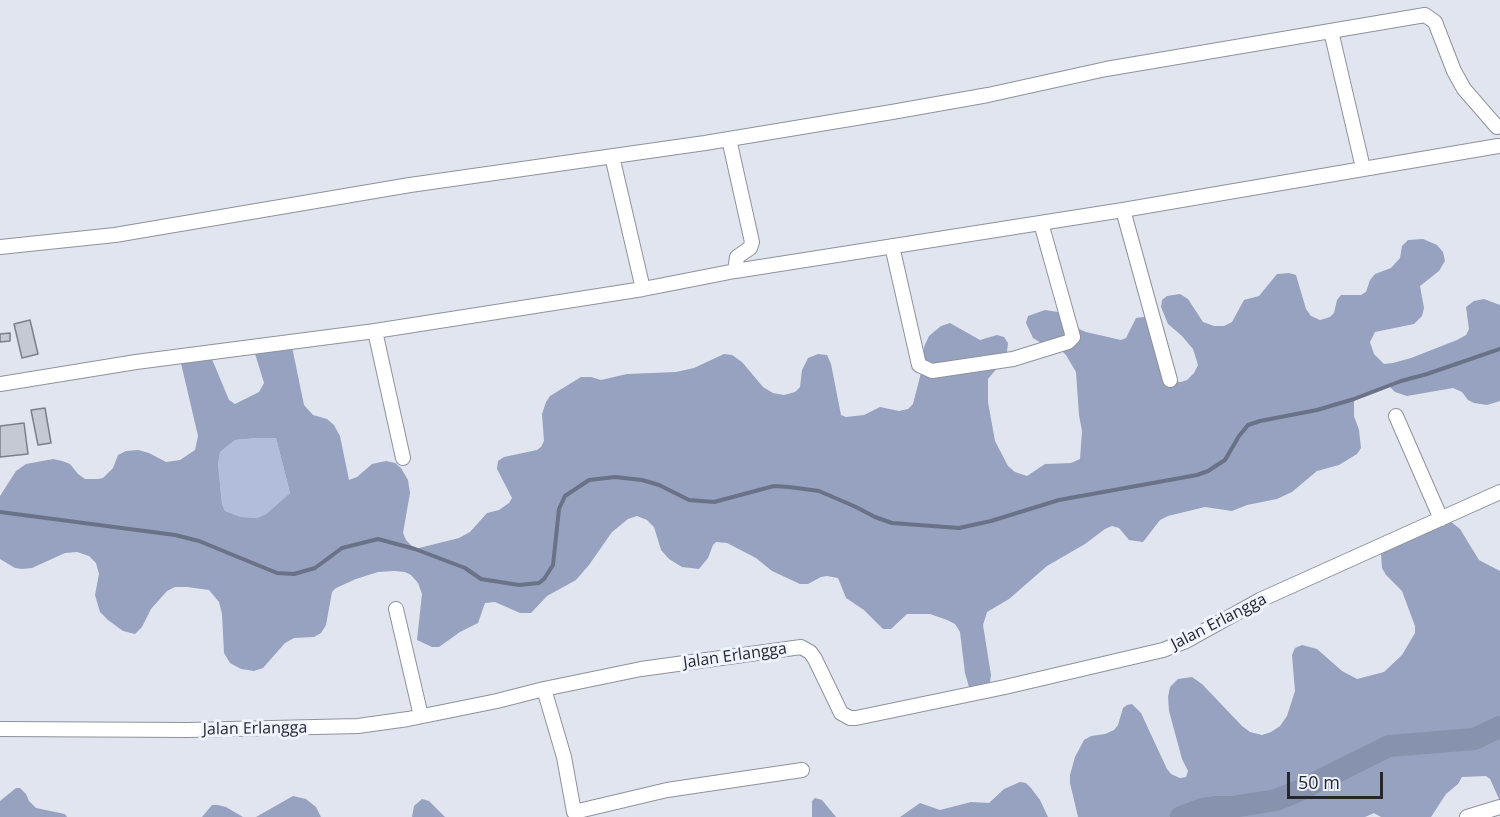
<!DOCTYPE html>
<html>
<head>
<meta charset="utf-8">
<style>
  body { margin:0 }
  #map { position:relative; width:1500px; height:817px; overflow:hidden; background:#e1e5f0; font-family:"Open Sans",sans-serif }
  canvas { display:block }
  .scale { position:absolute; left:1287px; top:772px; width:96px; height:27px; box-sizing:border-box; border:3px solid #26272b; border-top:0; padding-left:8px; font-size:18px; line-height:21px; white-space:nowrap; color:#26272b; -webkit-text-stroke:4px #eef3fd; paint-order:stroke }
</style>
</head>
<body>
<div id="map">
<canvas width="1500" height="817"></canvas>
<div class="scale">50 m</div>
</div>
<script>
const context = document.querySelector('canvas').getContext('2d');
context.lineJoin = 'round';
function paint(path, color) { context.fillStyle = color; context.fill(path, 'evenodd'); }
const toPath = rows => new Path2D(rows.map(r => 'M' + r).join(''));
function strokePath(path, color, width, dash) { context.strokeStyle = color; context.lineWidth = width; context.lineCap = dash ? 'butt' : 'round'; context.setLineDash(dash || []); context.stroke(path); }
function write(font, color, halo, rows, align = 'center') {
  context.font = font + ' "Open Sans",sans-serif'; context.lineWidth = 6; context.setLineDash([]); context.textBaseline = 'middle'; context.strokeStyle = halo; context.fillStyle = color; for (const [text, x, y, turn = 0] of rows) {
    context.save(); context.translate(x, y); context.rotate((+turn || 0) * Math.PI / 180); context.textAlign = isNaN(turn) ? turn : align; if (halo) context.strokeText(text, 0, 0); context.fillText(text, 0, 0); context.restore();
  }
}
const green = toPath([
  [257,438,276,438,290,493,266,514,257,518,241,517,225,511,222,504,218,464,220,452,235,440]
]);
const forest = toPath([
  [1423,239,1437,245,1443,252,1445,261,1439,271,1420,286,1424,308,1422,316,1414,324,1375,332,1370,342,1374,354,1384,364,1393,363,1411,358,1457,340,1466,335,1469,329,1466,307,1474,301,1484,299,1500,305,1500,401,1487,405,1474,403,1468,400,1462,392,1453,388,1407,396,1395,392,1389,386,1354,400,1354,416,1359,430,1361,448,1357,454,1339,465,1317,471,1292,492,1277,499,1247,505,1232,511,1205,507,1168,516,1160,520,1143,542,1129,540,1119,528,1112,526,1105,529,1085,544,1047,566,1009,599,987,612,983,625,991,675,989,690,971,694,965,673,960,632,955,624,947,620,930,614,907,614,891,629,883,629,864,610,846,598,838,578,827,576,821,577,808,584,800,584,772,571,756,558,727,543,716,542,713,545,708,558,699,569,682,567,669,559,661,550,654,527,647,520,637,516,628,519,612,532,589,565,576,580,547,596,531,613,520,613,495,602,485,603,478,623,460,632,439,647,432,647,417,640,422,594,418,583,411,575,405,572,394,571,378,572,356,579,336,588,332,592,326,625,321,633,314,637,294,638,285,643,263,668,254,671,241,669,230,663,224,653,222,614,219,602,209,590,187,587,175,587,167,591,151,609,142,627,135,634,123,631,108,620,100,612,95,595,99,574,96,563,89,556,77,552,65,553,32,568,22,569,15,568,0,559,0,496,16,471,26,464,53,459,62,461,70,464,78,474,85,479,98,479,103,478,113,468,118,455,126,451,138,450,149,453,166,462,180,460,195,450,198,436,180,359,209,352,229,400,235,404,259,392,264,383,253,347,291,342,304,405,313,415,327,419,334,425,340,436,349,480,357,477,372,464,386,461,395,463,401,468,408,480,410,493,403,533,406,540,415,549,459,538,470,532,487,513,499,510,509,503,512,498,497,469,498,461,504,457,537,450,541,447,544,441,542,414,546,402,550,396,581,377,591,377,601,380,627,374,676,372,694,368,724,354,732,355,742,362,763,387,773,393,784,395,795,392,800,387,802,370,808,358,818,354,827,355,831,364,841,415,846,417,864,415,880,407,899,411,908,409,913,404,924,361,924,347,929,336,941,326,950,323,980,340,997,335,1004,337,1008,343,1007,352,1003,361,988,379,988,402,995,441,1008,466,1015,472,1027,476,1045,464,1071,463,1080,459,1082,431,1079,415,1076,372,1066,355,1060,349,1043,344,1033,338,1026,323,1028,316,1045,310,1058,312,1066,316,1079,329,1086,332,1121,340,1126,338,1136,318,1151,316,1167,381,1181,382,1187,380,1194,373,1198,365,1193,349,1182,336,1168,324,1161,307,1162,300,1167,296,1180,294,1188,299,1203,322,1214,326,1224,326,1232,322,1244,300,1259,296,1277,274,1289,273,1296,275,1306,309,1311,316,1320,320,1330,317,1334,313,1337,300,1341,295,1361,295,1366,292,1370,280,1375,274,1391,268,1400,258,1402,246,1408,240],
  [257,438,276,438,290,493,266,514,257,518,241,517,225,511,222,504,218,464,220,452,235,440],
  [1450,521,1460,529,1479,560,1500,571,1500,801,1490,779,1486,776,1462,777,1458,784,1446,794,1431,817,1381,817,1374,813,1365,817,1078,817,1070,783,1070,775,1075,757,1084,740,1091,736,1105,734,1114,730,1118,725,1123,708,1127,705,1132,704,1141,713,1167,769,1171,774,1180,778,1186,777,1188,771,1182,759,1169,711,1168,697,1170,687,1178,679,1192,677,1202,684,1242,726,1250,732,1262,735,1271,732,1280,726,1287,716,1295,691,1292,655,1295,648,1302,645,1317,649,1342,671,1357,679,1384,672,1402,655,1415,633,1415,626,1402,591,1386,575,1382,568,1381,554,1385,544],
  [1020,782,1026,783,1031,788,1040,800,1048,817,900,817,920,803,940,810,971,802,989,803,1004,789],
  [16,788,20,788,26,794,29,801,36,808,65,814,67,817,0,817,0,801],
  [293,796,306,799,316,807,321,817,256,817],
  [815,798,822,800,836,817,812,817,812,801],
  [422,799,429,801,445,817,412,817,414,806],
  [212,805,218,805,226,807,243,817,202,817]
]);
const stream = toPath([
  [0,512,175,535,199,541,277,573,294,574,315,568,342,548,378,539,415,549,465,568,481,579,519,585,539,583,544,579,553,565,559,509,565,496,589,480,615,477,642,480,659,485,689,500,714,502,774,486,789,487,819,491,856,507,875,517,892,523,959,528,991,521,1059,500,1197,475,1208,471,1225,460,1239,436,1248,425,1260,421,1317,410,1354,399,1401,381,1427,374,1500,349]
]);
const river = toPath([
  [1181,817,1202,809,1214,807,1232,807,1276,800,1296,792,1389,746,1474,739,1500,727]
]);
const building = toPath([
  [30,320,38,354,22,358,14,324,30,320],
  [10,333,10,341,0,342,0,334,10,333],
  [45,408,51,443,38,445,31,410,45,408],
  [24,423,28,454,0,457,0,426,24,423]
]);
const minor = toPath([
  [1331,31,1363,168],
  [729,139,752,242,750,248,737,257,735,271],
  [612,156,643,289],
  [1123,210,1170,380],
  [892,246,919,365,932,371,1013,359,1068,342,1073,337,1041,223],
  [0,247,115,235,410,185,705,143,892,112,988,95,1106,69,1425,15,1435,22,1454,71,1464,89,1497,127],
  [375,331,403,458],
  [0,384,136,362,375,331,643,289,735,271,1123,210,1498,146],
  [1396,416,1441,519],
  [396,609,421,716],
  [544,689,564,757,574,812,667,790,802,770],
  [0,729,187,730,358,726,408,719,497,701,544,689,641,669,801,647,810,652,815,659,841,713,850,718,856,718,1005,687,1163,650,1186,641,1260,600,1500,492],
  [1467,817,1500,807]
]);
const streetNames = [
  ["Jalan Erlangga",1219,622,-27],
  ["Jalan Erlangga",735,656,-8],
  ["Jalan Erlangga",255,729,-1]
];
paint(green, '#b1bdda');
paint(forest, '#96a2bf');
strokePath(stream, '#6a7287', 4);
strokePath(river, '#8792af', 22);
paint(building, '#c5c9d3');
strokePath(building, '#7b7f89', 1.5);
strokePath(minor, '#8e929c', 16);
strokePath(minor, '#fff', 14);
write('16px', '#26272b', '#eef3fd', streetNames);
</script>
</body>
</html>
